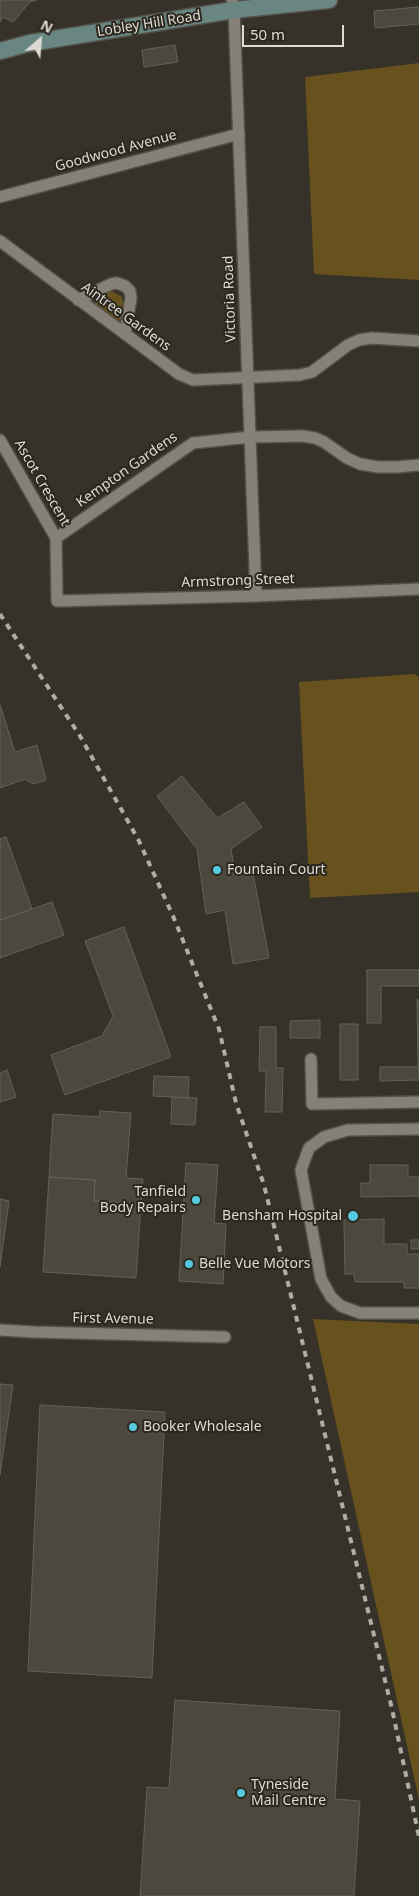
<!DOCTYPE html>
<html>
<head>
<meta charset="utf-8">
<style>
  body { margin:0 }
  #map { position:relative; width:419px; height:1896px; overflow:hidden; background:#363229; font-family:"Noto Sans",sans-serif }
  canvas { display:block }
  .north { position:absolute; left:15px; top:15px; width:50px; height:50px; -webkit-text-stroke:4px #2c281f; paint-order:stroke; rotate:27deg; font-size:14px; font-weight:700; line-height:20px; text-align:center; color:#dddad4 }
  .north::after { content:''; display:block; margin:auto; width:18px; height:22px; background:#dddad4; clip-path:polygon(50% 0,100% 100%,50% 72%,0 100%) }
  .scale { position:absolute; left:242px; top:25px; width:102px; height:22px; box-sizing:border-box; border:2px solid #dddad4; border-top:0; padding-left:6px; font-size:15px; line-height:18px; white-space:nowrap; color:#dddad4; -webkit-text-stroke:4px #2c281f; paint-order:stroke }
</style>
</head>
<body>
<div id="map">
<canvas width="419" height="1896"></canvas>
<div class="north">N</div>
<div class="scale">50 m</div>
</div>
<script>
const context = document.querySelector('canvas').getContext('2d');
context.lineJoin = 'round';
function paint(path, color) { context.fillStyle = color; context.fill(path, 'evenodd'); }
const toPath = rows => new Path2D(rows.map(r => 'M' + r).join(''));
function strokePath(path, color, width, dash) { context.strokeStyle = color; context.lineWidth = width; context.lineCap = dash ? 'butt' : 'round'; context.setLineDash(dash || []); context.stroke(path); }
function write(font, color, halo, rows, align = 'center') {
  context.font = font + ' "Noto Sans",sans-serif'; context.lineWidth = 4; context.setLineDash([]); context.textBaseline = 'middle'; context.strokeStyle = halo; context.fillStyle = color; for (const [text, x, y, turn = 0] of rows) {
    context.save(); context.translate(x, y); context.rotate((+turn || 0) * Math.PI / 180); context.textAlign = isNaN(turn) ? turn : align; if (halo) context.strokeText(text, 0, 0); context.fillText(text, 0, 0); context.restore();
  }
}
const green = toPath([
  [419,63,419,280,314,274,305,77],
  [112,291,122,297,124,308,123,319,119,324,93,306,96,297],
  [414,674,419,677,419,892,310,898,299,682],
  [313,1319,419,1324,419,1800]
]);
const building = toPath([
  [0,0,37,0,30,2,13,22,3,17,0,22,0,0],
  [419,7,419,24,375,28,374,11,419,7],
  [175,45,178,62,144,67,142,50,175,45],
  [0,705,15,752,37,745,46,780,33,784,25,779,0,788,0,705],
  [182,776,217,818,244,802,262,827,231,849,235,872,252,868,269,958,233,964,225,910,206,914,197,849,157,796,182,776],
  [6,837,32,909,0,920,0,839,6,837],
  [52,902,64,935,0,958,0,920,52,902],
  [124,927,171,1057,65,1095,51,1055,102,1036,113,1016,85,941,124,927],
  [367,970,419,970,419,986,381,986,381,1023,367,1023,367,970],
  [417,1000,419,1000,419,1080,380,1081,380,1067,418,1067,417,1000],
  [320,1020,320,1038,290,1038,290,1021,320,1020],
  [340,1024,358,1024,358,1080,340,1080,340,1024],
  [260,1027,276,1027,276,1068,283,1068,282,1112,265,1112,266,1071,259,1071,260,1027],
  [7,1070,16,1097,0,1102,0,1073,7,1070],
  [154,1076,189,1077,188,1098,153,1096,154,1076],
  [172,1097,197,1098,195,1125,171,1124,172,1097],
  [100,1111,131,1113,126,1178,143,1179,141,1204,94,1201,95,1180,49,1177,53,1114,99,1117,100,1111],
  [186,1163,218,1165,214,1223,226,1224,223,1284,179,1281,186,1163],
  [370,1165,408,1165,408,1177,419,1177,419,1196,361,1197,361,1183,370,1183,370,1165],
  [49,1177,95,1180,94,1201,141,1204,136,1278,43,1272,49,1177],
  [0,1199,9,1201,0,1267,0,1199],
  [384,1219,384,1244,407,1244,407,1254,419,1254,419,1288,404,1288,404,1282,355,1282,354,1274,345,1274,344,1220,384,1219],
  [411,1240,419,1240,419,1249,411,1249,411,1240],
  [0,1384,13,1385,0,1475,0,1384],
  [40,1405,165,1412,152,1678,28,1671,40,1405],
  [175,1700,340,1711,335,1799,360,1801,354,1896,140,1896,147,1787,169,1788,175,1700]
]);
const minor = toPath([
  [232,0,234,10,256,596],
  [0,197,239,134],
  [0,241,179,374,193,380,300,375,312,372,348,345,359,340,372,338,419,341],
  [78,300,111,284,117,283,125,286,130,291,131,298,125,334],
  [0,440,56,538,57,601,256,596,419,589],
  [56,538,193,443,250,437,303,436,315,438,324,442,347,458,360,464,378,467,397,467,419,465],
  [311,1059,312,1104,419,1102],
  [419,1129,348,1130,324,1137,309,1148,301,1170,321,1279,331,1297,341,1306,360,1313,419,1313],
  [0,1330,34,1332,225,1337]
]);
const secondary = toPath([
  [0,51,30,43,234,10,329,0]
]);
const rail = toPath([
  [0,614,80,736,139,841,173,916,219,1029,236,1103,264,1185,392,1709,419,1837]
]);
const markers = [
  [217,870,5,"#55cadf"],
  [196,1200,5,"#55cadf"],
  [353,1216,6,"#55cadf"],
  [189,1264,5,"#55cadf"],
  [133,1427,5,"#55cadf"],
  [241,1793,5,"#55cadf"]
];
const streetNames = [
  ["Lobley Hill Road",149,24,-9],
  ["Goodwood Avenue",116,151,-15],
  ["Victoria Road",230,299,-92],
  ["Aintree Gardens",126,317,36],
  ["Kempton Gardens",127,470,-35],
  ["Ascot Crescent",42,483,60],
  ["Armstrong Street",238,581,-2],
  ["First Avenue",113,1319,1]
];
const poiNames = [
  ["Fountain Court",227,870],
  ["Tanfield",186,1192,"right"],
  ["Body Repairs",186,1208,"right"],
  ["Bensham Hospital",342,1216,"right"],
  ["Belle Vue Motors",199,1264],
  ["Booker Wholesale",143,1427],
  ["Tyneside",251,1785],
  ["Mail Centre",251,1801]
];
paint(green, '#67511c');
paint(building, '#4c483e');
strokePath(building, '#656056', 1);
strokePath(minor, '#535048', 14);
strokePath(secondary, '#535048', 19);
strokePath(minor, '#868176', 11);
strokePath(secondary, '#698683', 16);
strokePath(rail, '#b0ada6', 4, [6, 6]);
for (const [x, y, r, color] of markers) { const dot = new Path2D(); dot.arc(x, y, r, 0, 2 * Math.PI); context.fillStyle = color; context.fill(dot); strokePath(dot, '#2c281f', 2); }
write('14px', '#dddad4', '#2c281f', streetNames);
write('14px', '#dddad4', '#2c281f', poiNames, 'left');
</script>
</body>
</html>
